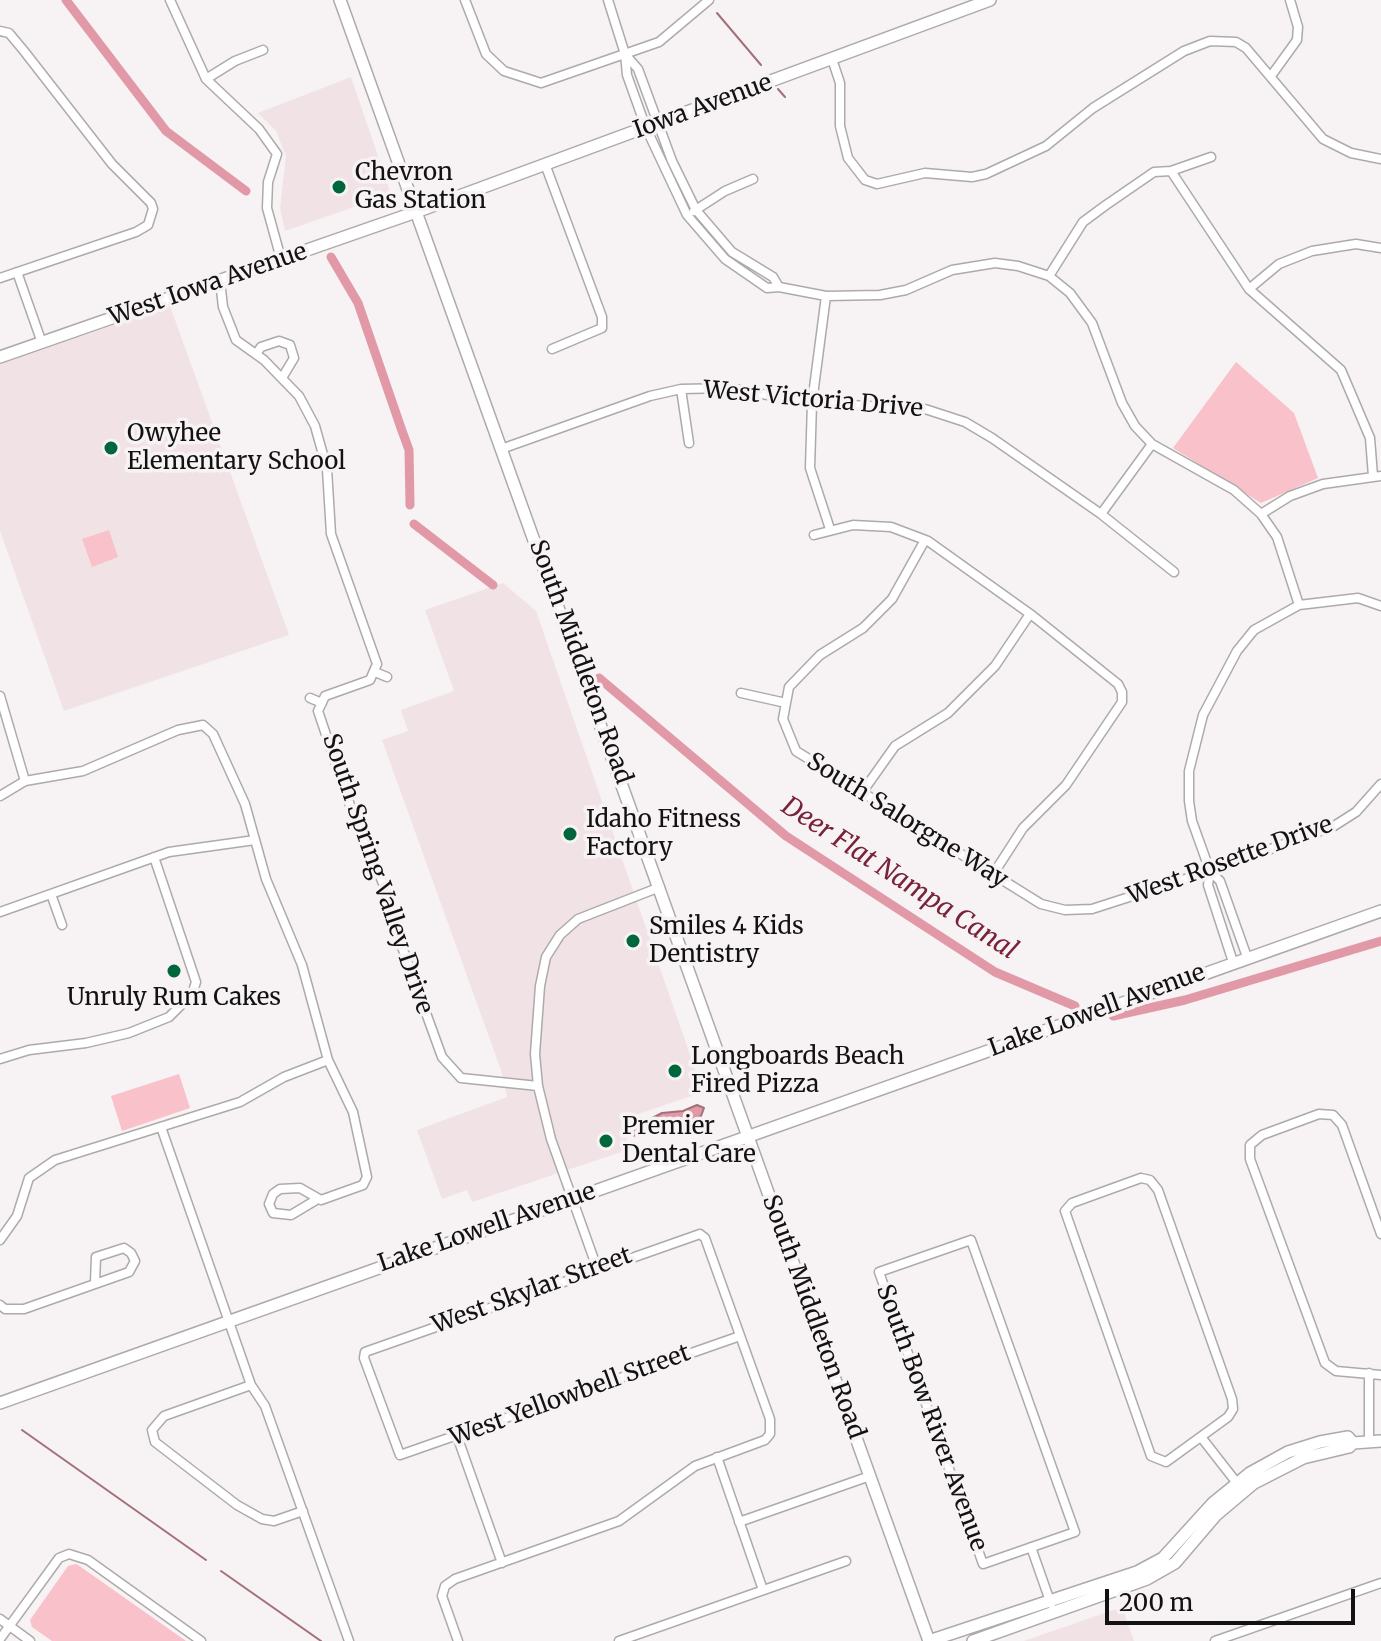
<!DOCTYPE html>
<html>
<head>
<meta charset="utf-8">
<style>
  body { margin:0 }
  #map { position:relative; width:1381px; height:1641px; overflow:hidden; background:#f7f2f3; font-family:Merriweather,serif }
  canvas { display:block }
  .scale { position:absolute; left:1105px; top:1589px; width:250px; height:36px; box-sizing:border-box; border:4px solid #131212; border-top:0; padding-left:10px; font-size:24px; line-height:28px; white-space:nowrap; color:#131212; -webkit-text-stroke:6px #f7f2f3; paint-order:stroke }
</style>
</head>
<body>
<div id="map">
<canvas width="1381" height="1641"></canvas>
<div class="scale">200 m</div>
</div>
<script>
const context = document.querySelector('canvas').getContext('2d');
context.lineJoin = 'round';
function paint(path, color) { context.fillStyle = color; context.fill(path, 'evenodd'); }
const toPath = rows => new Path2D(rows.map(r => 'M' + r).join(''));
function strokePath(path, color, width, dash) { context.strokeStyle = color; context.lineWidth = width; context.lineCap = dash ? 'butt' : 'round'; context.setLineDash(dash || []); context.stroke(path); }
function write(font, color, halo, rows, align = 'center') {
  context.font = font + ' Merriweather,serif'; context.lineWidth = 7; context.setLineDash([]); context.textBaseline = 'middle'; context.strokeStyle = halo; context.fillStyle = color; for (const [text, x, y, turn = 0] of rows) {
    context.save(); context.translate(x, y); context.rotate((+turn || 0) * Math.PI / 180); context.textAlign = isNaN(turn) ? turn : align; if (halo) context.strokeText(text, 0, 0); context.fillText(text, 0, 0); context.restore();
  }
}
const built = toPath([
  [351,77,391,194,285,231,280,208,286,156,276,131,258,113],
  [170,306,289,635,64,711,0,531,0,364],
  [503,583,536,611,703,1092,621,1120,630,1149,472,1202,467,1190,442,1199,417,1130,507,1097,502,1073,382,740,408,731,401,710,454,691,425,610],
  [1122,1607,1134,1641,1024,1641]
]);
const green = toPath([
  [1236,362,1294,413,1318,478,1261,503,1173,448],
  [109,530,118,557,92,567,82,539],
  [179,1074,190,1108,122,1131,111,1096],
  [76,1564,78,1565,186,1641,52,1641,32,1627,30,1620,68,1566]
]);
const water = toPath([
  [697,1105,704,1108,701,1116,664,1131,631,1136,633,1128,662,1113,683,1111,697,1105]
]);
const stream = toPath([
  [717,13,761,65],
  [778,89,785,97],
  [22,1430,206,1560],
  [221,1571,321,1641]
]);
const canal = toPath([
  [66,0,166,131,246,191],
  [331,257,358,303,401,428,409,450,410,505],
  [414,524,493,585],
  [599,678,786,836,995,972,1075,1006],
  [1113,1016,1185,1000,1381,941]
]);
const street = toPath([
  [170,0,206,79,259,129,277,154,268,182,267,208,281,259],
  [465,0,486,54,504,71,541,83,659,42,709,0],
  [608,0,625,54],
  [0,31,9,33,24,51,112,164,151,203,153,209,148,225,136,232,0,278],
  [625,54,638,69,672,161,696,210,732,252,773,277,779,287,767,288,725,259,687,215,646,128,627,75,625,54],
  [832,59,840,83,840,126,848,158,865,180,877,184,925,173,972,177,986,174,1046,146,1093,108,1184,51,1210,41,1236,42,1246,48,1323,139,1351,153,1381,159],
  [1271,76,1297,40,1298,27,1290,0],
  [206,79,235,61,263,50],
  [545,164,602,317,602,328,552,349],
  [1171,171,1249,289,1341,370,1370,438,1373,476],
  [694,211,725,191,753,179],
  [17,272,42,343],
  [1049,276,1083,222,1106,205,1154,172,1171,171,1211,157],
  [220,281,223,307,236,340,264,360,299,396,315,426,327,469,331,534,377,664,370,680,325,696,318,711,354,817,389,897,402,947,442,1057,461,1078,538,1086],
  [779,287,826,296,880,295,906,290,952,270,995,263,1018,266,1049,276,1070,293,1092,323,1122,403,1135,426,1152,444,1234,490,1261,514,1277,537,1299,605,1254,630,1237,651,1203,715,1189,771,1189,801,1192,821,1210,871],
  [1249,289,1279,264,1312,251,1356,244,1381,248],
  [826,296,812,403,810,468,830,529],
  [256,354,261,347,279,341,290,345,294,358,282,378],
  [681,389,689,443],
  [504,448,650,396,681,389,729,388,812,403,925,409,965,422,992,438,1101,514,1174,572],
  [1101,514,1152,444],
  [1261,514,1290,496,1323,484,1381,476],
  [814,535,853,525,891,527,928,541,1033,616,1118,684,1122,692,1122,702,1066,785,1023,828,992,876],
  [925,540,892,599,863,628,820,655,789,687,783,719,796,751,1041,904,1065,910,1092,909,1210,871,1334,826,1356,812,1381,784],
  [1299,605,1358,598,1381,606],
  [375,672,387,677],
  [741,693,786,703],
  [0,696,25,781],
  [310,698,322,703],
  [861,794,895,746,948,713,995,666,1030,614],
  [0,796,25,781,83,771,178,730,203,725,213,734,245,804,266,879,302,965,328,1060,353,1112,367,1177,363,1185,321,1200,300,1188,280,1189,273,1194,269,1204,273,1213,291,1215,316,1200],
  [51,894,62,925],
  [0,912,169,852,255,840],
  [1233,962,1208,885,1210,871,1220,881,1247,957],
  [0,1059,29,1050,86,1043,129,1033,169,1017,192,994,196,982,154,857],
  [161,1127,251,1385,265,1406,349,1641],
  [1141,1178,1150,1180,1158,1190,1232,1399,1233,1409,1228,1417,1166,1462,1151,1456,1065,1211,1072,1203,1141,1178],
  [1381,1234,1342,1125,1333,1115,1319,1114,1262,1135,1250,1145,1250,1159,1325,1363,1336,1371,1381,1375],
  [0,1240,17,1216,29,1178,55,1160,240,1102,284,1077,328,1060],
  [971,1240,1075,1532,983,1564,879,1272,971,1240],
  [597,1268,551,1139,538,1086,535,1054,540,986,546,957,560,935,578,919,660,887],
  [0,1305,5,1309,24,1309,129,1272,135,1261,131,1253,124,1248,96,1257,95,1283],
  [1369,1373,1369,1441],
  [251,1385,164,1416,152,1430,155,1442,237,1505,262,1519,274,1521,303,1511],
  [457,1436,502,1563],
  [1201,1437,1240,1487],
  [717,1457,763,1590],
  [739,1522,870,1476],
  [1031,1547,1051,1604],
  [0,1619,30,1641],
  [0,1639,59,1558,69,1554,88,1560,201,1641],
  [458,1641,442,1596,445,1586,455,1579,619,1521,695,1466,765,1440,770,1434,770,1419,705,1238,700,1234,365,1352,364,1358,400,1455,740,1336],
  [619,1641,846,1561],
  [1215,1641,1381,1583]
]);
const secondary = toPath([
  [340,0,929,1641],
  [0,357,416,212,990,0],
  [0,1403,1381,911],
  [929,1641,1137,1572,1163,1558,1213,1503,1250,1473,1288,1452,1320,1442,1348,1437,1353,1443],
  [973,1641,1147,1579,1175,1563,1216,1515,1254,1483,1303,1458,1349,1447,1353,1443,1381,1441]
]);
const markers = [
  [339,187,8,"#00663c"],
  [111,448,8,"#00663c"],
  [570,834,8,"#00663c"],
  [633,941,8,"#00663c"],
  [174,971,8,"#00663c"],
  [675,1071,8,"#00663c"],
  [606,1141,8,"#00663c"]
];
const streetNames = [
  ["Iowa Avenue",703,107,-20],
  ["West Iowa Avenue",208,285,-19],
  ["West Victoria Drive",813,400,5],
  ["South Middleton Road",580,662,70],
  ["South Salorgne Way",907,821,32],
  ["West Rosette Drive",1230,861,-20],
  ["South Spring Valley Drive",377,874,71],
  ["Lake Lowell Avenue",1097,1011,-20],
  ["Lake Lowell Avenue",487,1228,-19],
  ["West Skylar Street",532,1291,-20],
  ["South Middleton Road",813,1317,70],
  ["West Yellowbell Street",570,1396,-20],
  ["South Bow River Avenue",931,1418,70]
];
const poiNames = [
  ["Chevron",355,173],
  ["Gas Station",355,201],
  ["Owyhee",127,434],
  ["Elementary School",127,462],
  ["Idaho Fitness",586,820],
  ["Factory",586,848],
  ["Smiles 4 Kids",649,927],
  ["Dentistry",649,955],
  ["Unruly Rum Cakes",174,998,"center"],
  ["Longboards Beach",691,1057],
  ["Fired Pizza",691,1085],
  ["Premier",622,1127],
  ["Dental Care",622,1155]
];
const waterNames = [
  ["Deer Flat Nampa Canal",899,879,33]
];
paint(built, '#f1e3e5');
paint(green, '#f9c1ca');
paint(water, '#e199a7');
strokePath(water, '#a3707a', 2);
strokePath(stream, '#a3707a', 2);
strokePath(canal, '#e199a7', 9);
strokePath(street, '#aeaaaa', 11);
strokePath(secondary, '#aeaaaa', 14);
strokePath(street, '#fff', 8);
strokePath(secondary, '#fff', 11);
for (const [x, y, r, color] of markers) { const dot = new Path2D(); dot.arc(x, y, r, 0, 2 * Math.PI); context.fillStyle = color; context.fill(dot); strokePath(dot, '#f7f2f3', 3); }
write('24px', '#131212', '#f7f2f3', streetNames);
write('24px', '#131212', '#f7f2f3', poiNames, 'left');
write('italic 26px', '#77233b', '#f7f2f3', waterNames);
</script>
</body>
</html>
